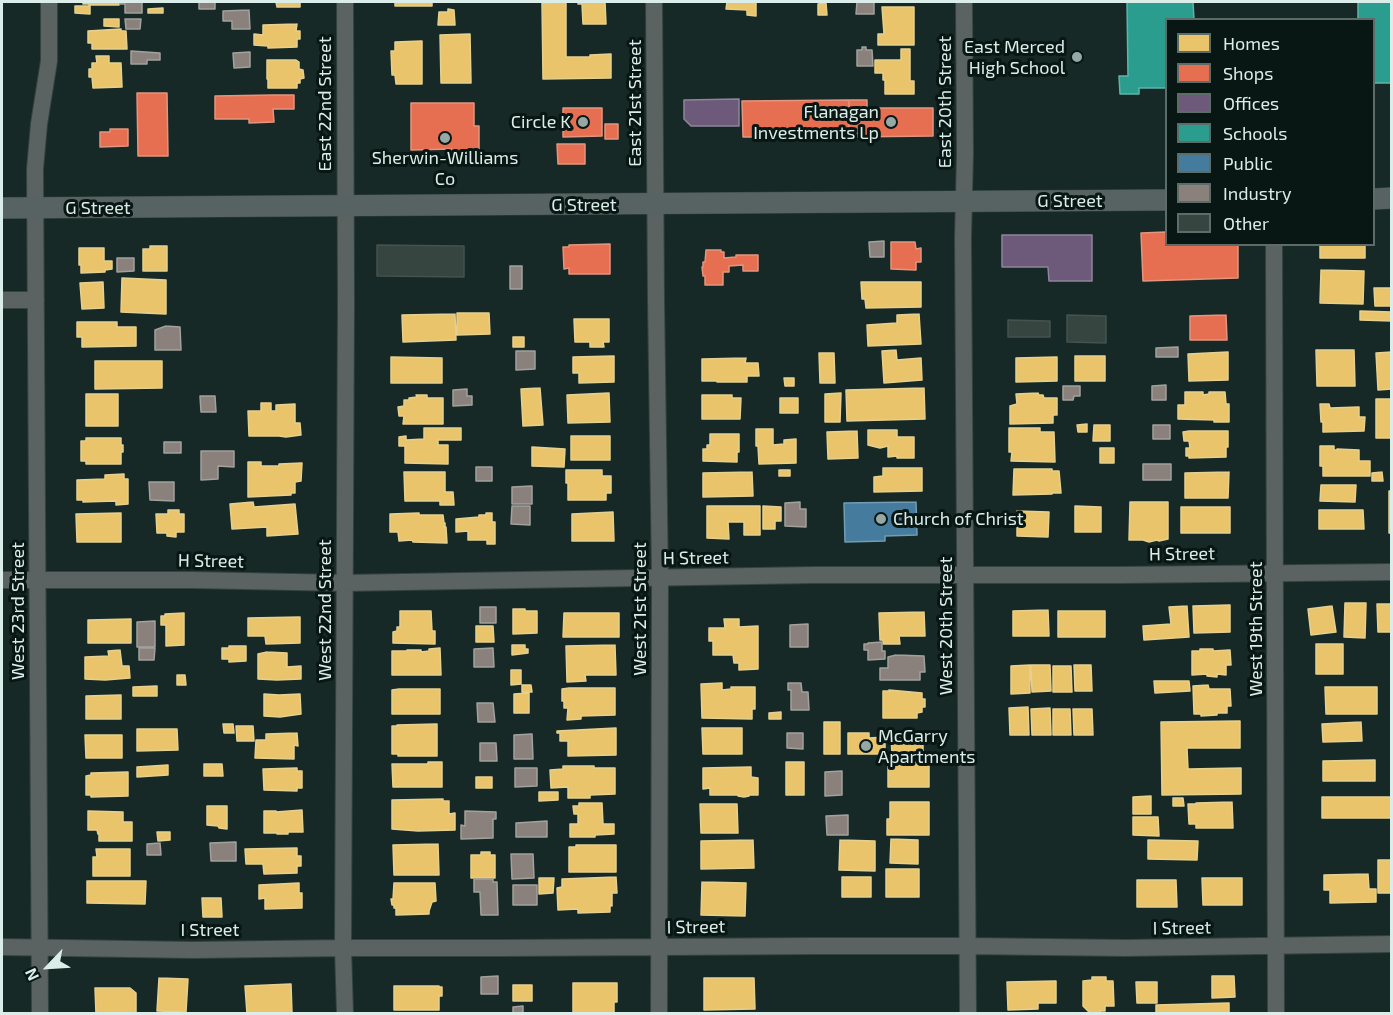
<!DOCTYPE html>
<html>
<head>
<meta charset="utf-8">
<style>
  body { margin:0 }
  #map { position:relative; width:1393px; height:1015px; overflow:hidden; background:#172926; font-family:"Exo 2",sans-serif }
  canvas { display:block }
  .frame { position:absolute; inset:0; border:3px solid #dbede9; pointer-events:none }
  .legend { position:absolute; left:1165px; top:18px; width:210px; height:228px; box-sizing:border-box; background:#081614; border:2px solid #5c6c69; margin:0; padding:8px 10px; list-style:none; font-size:18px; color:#dbede9 }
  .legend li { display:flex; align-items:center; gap:12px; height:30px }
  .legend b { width:30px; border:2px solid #5c6c69 }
  .north { position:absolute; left:18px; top:937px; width:60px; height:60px; -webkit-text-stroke:4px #081614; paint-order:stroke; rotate:245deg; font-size:16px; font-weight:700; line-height:24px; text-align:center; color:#dbede9 }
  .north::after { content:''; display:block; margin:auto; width:21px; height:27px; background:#dbede9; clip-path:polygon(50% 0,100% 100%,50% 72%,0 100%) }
</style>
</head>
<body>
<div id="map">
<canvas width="1393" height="1015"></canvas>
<div class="frame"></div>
<ul class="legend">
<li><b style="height:16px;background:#e9c46a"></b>Homes</li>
<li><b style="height:16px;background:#e76f51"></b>Shops</li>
<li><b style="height:16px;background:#6d597a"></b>Offices</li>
<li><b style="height:16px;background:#2a9d8f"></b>Schools</li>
<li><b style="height:16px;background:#457b9d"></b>Public</li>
<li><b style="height:16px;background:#8a817c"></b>Industry</li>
<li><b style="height:16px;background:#374540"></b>Other</li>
</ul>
<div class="north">N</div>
</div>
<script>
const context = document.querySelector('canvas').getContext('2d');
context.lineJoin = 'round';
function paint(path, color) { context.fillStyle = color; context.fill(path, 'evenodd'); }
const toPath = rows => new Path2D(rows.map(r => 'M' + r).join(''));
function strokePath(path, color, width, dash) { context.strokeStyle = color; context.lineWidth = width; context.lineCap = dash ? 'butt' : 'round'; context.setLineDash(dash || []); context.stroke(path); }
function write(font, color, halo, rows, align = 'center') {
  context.font = font + ' "Exo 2",sans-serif'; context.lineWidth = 6; context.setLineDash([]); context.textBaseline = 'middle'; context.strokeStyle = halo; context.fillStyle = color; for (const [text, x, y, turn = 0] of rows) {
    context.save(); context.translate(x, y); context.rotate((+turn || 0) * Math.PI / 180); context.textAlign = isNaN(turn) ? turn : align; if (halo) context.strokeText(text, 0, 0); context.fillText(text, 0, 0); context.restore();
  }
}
const homes = toPath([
  [83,2,119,2,119,5,89,5,89,4,83,4,83,2],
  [276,2,300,2,300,7,277,7,276,2],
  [395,2,432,2,432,6,395,6,395,2],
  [566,2,566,57,590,57,590,55,611,54,611,78,543,79,542,3,566,2],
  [578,2,605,2,606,24,583,24,582,4,578,4,578,2],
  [727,2,756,2,756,16,747,15,747,10,726,9,727,2],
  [826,3,827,15,818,15,818,4,826,3],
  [75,6,90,6,90,14,75,13,75,6],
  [882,7,914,7,914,45,878,45,878,34,884,34,882,7],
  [163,8,163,13,148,13,148,9,163,8],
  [448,9,454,10,455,25,438,25,439,12,448,12,448,9],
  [104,19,119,19,119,27,104,26,104,19],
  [297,24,296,31,300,31,300,39,297,39,297,47,268,48,268,46,254,45,254,34,263,35,263,25,297,24],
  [121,29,121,31,126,31,127,49,92,49,92,43,88,43,88,31,121,29],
  [470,34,471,83,441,83,440,35,470,34],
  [422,41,422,84,396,84,395,75,392,75,391,51,395,51,395,42,422,41],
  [901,49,910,49,910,81,914,81,914,94,885,94,885,80,883,80,883,73,875,73,875,60,901,60,901,49],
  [96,56,109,56,109,63,121,63,122,87,93,88,92,77,89,77,89,69,92,69,92,63,97,63,96,56],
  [267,60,296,60,299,62,299,69,303,70,304,78,300,79,300,83,297,83,297,88,268,88,268,79,267,79,267,60],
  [1320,244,1365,244,1365,258,1320,258,1320,244],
  [150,246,167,246,167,271,143,271,143,249,150,249,150,246],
  [79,248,104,248,104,261,112,261,112,269,105,270,105,272,81,273,81,265,79,265,79,248],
  [1321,270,1364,271,1363,304,1320,303,1321,270],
  [122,278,166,280,166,314,121,312,122,278],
  [103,282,104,308,82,309,80,283,103,282],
  [861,282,921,282,921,307,866,308,865,299,862,299,861,282],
  [1374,288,1392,288,1392,306,1375,306,1374,288],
  [1360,311,1392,312,1392,321,1360,320,1360,311],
  [457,313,489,313,490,334,457,335,457,313],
  [455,314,456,340,403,342,402,315,455,314],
  [919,314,921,344,868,346,867,325,897,323,897,315,919,314],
  [574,319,609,319,609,342,603,342,604,347,590,347,590,342,575,342,574,319],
  [77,322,117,322,117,327,136,327,136,346,82,347,82,337,77,337,77,322],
  [513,337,524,337,524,347,513,347,513,337],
  [896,350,897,360,921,358,922,380,884,383,882,351,896,350],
  [1316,350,1354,350,1355,386,1317,386,1316,350],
  [1228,352,1228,380,1189,381,1188,354,1228,352],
  [1392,352,1392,389,1378,390,1376,353,1392,352],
  [819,353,834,353,835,383,820,383,819,353],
  [614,356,614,382,579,383,579,373,573,373,573,357,614,356],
  [1075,356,1105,356,1105,381,1075,381,1075,356],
  [391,357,442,358,442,383,391,383,391,357],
  [1057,357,1057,381,1016,382,1016,358,1057,357],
  [746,358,745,363,758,363,759,376,747,376,747,382,717,382,717,381,702,381,702,359,746,358],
  [95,361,162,361,162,388,95,389,95,361],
  [784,378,794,378,794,386,785,386,784,378],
  [540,388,543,425,523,426,521,389,540,388],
  [924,388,925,419,847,421,846,390,924,388],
  [1185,392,1203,392,1203,395,1209,394,1209,392,1225,392,1226,404,1229,404,1229,422,1214,422,1214,420,1178,419,1178,405,1185,405,1185,392],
  [609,393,610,422,568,423,567,395,609,393],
  [841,393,840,422,825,422,825,394,841,393],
  [1038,393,1039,395,1043,395,1044,398,1057,398,1057,415,1053,415,1053,423,1010,424,1010,406,1017,404,1016,394,1038,393],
  [86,394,118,394,118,426,86,426,86,394],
  [416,395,427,395,427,398,443,398,443,424,403,424,404,416,399,416,398,407,404,406,404,400,409,400,409,398,417,397,416,395],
  [702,395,732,395,732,398,741,398,740,419,702,419,702,395],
  [780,398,798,398,798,413,780,413,780,398],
  [1376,399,1392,399,1392,438,1376,438,1376,399],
  [261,403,271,403,271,411,276,411,276,405,295,404,295,423,300,423,301,435,286,437,279,436,249,436,248,411,261,411,261,403],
  [1320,404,1329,404,1330,408,1359,407,1359,417,1365,417,1364,431,1323,432,1323,422,1321,422,1320,404],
  [1087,424,1087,432,1078,432,1077,425,1087,424],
  [1094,425,1110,425,1110,441,1093,441,1094,425],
  [424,428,461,428,461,440,438,440,438,445,448,445,448,464,405,463,405,446,399,446,399,437,406,436,406,440,424,439,424,428],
  [1009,428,1040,428,1040,432,1054,432,1055,462,1011,461,1012,452,1009,452,1009,428],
  [756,429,773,429,773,445,784,444,784,440,796,439,796,463,759,464,758,446,756,446,756,429],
  [868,430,897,430,897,437,914,437,914,458,897,458,897,456,888,457,888,446,880,448,868,445,868,430],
  [857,431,858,458,828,459,827,432,857,431],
  [1189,431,1228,431,1228,447,1226,447,1226,457,1189,458,1189,456,1186,456,1186,448,1190,448,1189,441,1184,441,1183,432,1189,431],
  [710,434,739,434,739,452,737,452,737,462,703,461,703,449,707,449,707,445,710,445,710,434],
  [571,436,610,436,610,460,571,460,571,436],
  [86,438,121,438,121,445,123,445,123,452,121,452,121,464,86,464,86,461,81,461,81,441,86,441,86,438],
  [1320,446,1334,446,1334,450,1337,450,1337,449,1359,450,1359,461,1370,461,1370,476,1323,476,1323,466,1320,466,1320,446],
  [532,447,565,449,564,467,532,466,532,447],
  [1100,448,1114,448,1114,463,1100,463,1100,448],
  [248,462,261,462,261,466,279,466,279,464,302,463,301,481,295,482,295,493,291,493,291,495,248,497,248,462],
  [883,468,922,468,922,491,874,492,874,477,883,476,883,468],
  [1014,469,1052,469,1052,471,1059,471,1061,493,1052,493,1052,494,1013,495,1014,469],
  [566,470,602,470,602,476,611,476,611,493,606,493,606,500,568,500,568,483,566,483,566,470],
  [779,470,790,470,790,476,779,476,779,470],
  [404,472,445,472,445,492,453,492,454,505,440,505,440,501,405,501,404,472],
  [752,472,753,496,703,497,703,473,752,472],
  [1229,472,1228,498,1185,498,1185,473,1229,472],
  [1382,472,1383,481,1372,481,1372,473,1382,472],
  [124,474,124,479,128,479,128,504,116,505,116,501,83,502,83,500,77,500,77,480,105,479,105,475,124,474],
  [1321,485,1356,485,1355,502,1320,501,1321,485],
  [1389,491,1392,491,1392,533,1389,533,1389,491],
  [253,502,254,507,295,504,298,534,267,536,267,527,232,529,230,504,253,502],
  [1130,502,1168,502,1168,539,1159,541,1157,540,1149,542,1143,540,1129,540,1130,502],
  [707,506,760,506,760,535,744,535,744,522,728,522,729,539,707,538,707,506],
  [763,506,781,507,781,521,775,521,775,529,763,529,763,506],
  [1075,506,1101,507,1101,532,1075,532,1075,506],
  [1181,507,1230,507,1230,533,1181,533,1181,507],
  [168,510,179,510,179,514,184,514,184,532,176,532,176,537,167,536,167,533,157,533,156,514,168,514,168,510],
  [1319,510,1363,510,1364,529,1319,529,1319,510],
  [1017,511,1049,512,1048,537,1017,536,1017,511],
  [613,512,614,541,572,541,572,514,613,512],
  [121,513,121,542,77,542,76,514,121,513],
  [419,513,419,515,443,515,444,523,445,523,445,526,444,526,444,527,446,527,447,543,413,542,412,540,399,541,398,532,390,532,390,514,419,513],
  [486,513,492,513,492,522,495,522,495,544,487,544,487,540,468,540,468,531,456,532,456,519,479,517,479,515,486,515,486,513],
  [1345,603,1366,603,1365,638,1344,637,1345,603],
  [1377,604,1392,604,1392,632,1378,632,1377,604],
  [1230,605,1230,632,1194,633,1193,606,1230,605],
  [1187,606,1189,637,1144,640,1143,626,1171,624,1169,607,1187,606],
  [1332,606,1336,632,1311,635,1308,609,1332,606],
  [513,609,525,609,525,611,537,611,537,633,513,634,513,609],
  [1048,610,1049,636,1013,636,1013,611,1048,610],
  [400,611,431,611,432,631,435,631,435,644,393,643,393,632,397,631,397,627,400,627,400,611],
  [1058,611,1105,611,1105,637,1058,637,1058,611],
  [924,612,925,636,899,636,900,644,883,644,883,640,880,640,879,613,924,612],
  [184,613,184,645,166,646,166,625,161,625,161,616,165,616,165,614,184,613],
  [564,613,619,613,619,637,563,637,564,613],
  [300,617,300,643,266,644,265,636,248,636,248,618,300,617],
  [131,619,131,643,88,643,88,620,131,619],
  [724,619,739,619,739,627,758,626,758,669,739,670,739,663,734,663,733,655,713,655,713,641,709,641,709,628,725,628,724,619],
  [476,626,493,626,494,642,476,642,476,626],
  [1316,644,1343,644,1343,674,1316,674,1316,644],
  [512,645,525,645,525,649,528,649,528,653,512,655,512,645],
  [615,645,616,675,585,675,586,681,567,682,566,646,615,645],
  [229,646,246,646,246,661,229,662,229,659,222,659,222,648,229,648,229,646],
  [440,648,441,675,392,675,392,651,407,651,407,650,421,650,421,652,429,651,429,649,440,648],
  [1200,649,1213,649,1213,651,1230,650,1231,665,1226,665,1226,675,1217,674,1217,677,1207,676,1207,674,1192,675,1192,651,1200,651,1200,649],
  [120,650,122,666,129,666,130,678,105,680,85,679,85,657,109,656,108,651,120,650],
  [267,652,287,653,287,667,301,666,301,679,277,680,258,679,258,654,267,652],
  [1030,665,1030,693,1011,694,1011,666,1030,665],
  [1031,665,1050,665,1051,691,1032,692,1031,665],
  [1074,665,1091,665,1092,691,1075,691,1074,665],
  [1053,666,1071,666,1072,692,1053,692,1053,666],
  [511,670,521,670,521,684,511,685,511,670],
  [177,675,185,675,186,685,177,685,177,675],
  [1154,681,1189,681,1190,691,1155,693,1154,681],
  [722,683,722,690,731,689,731,687,755,687,755,709,752,709,752,719,702,718,701,684,722,683],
  [522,685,531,685,532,692,522,692,522,685],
  [1208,685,1209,689,1230,689,1231,706,1227,706,1227,713,1217,713,1217,715,1201,716,1201,714,1194,714,1193,686,1208,685],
  [157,686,157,696,133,696,133,687,157,686],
  [1325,687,1377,687,1377,714,1326,714,1325,687],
  [569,688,615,688,615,715,581,716,581,719,567,720,568,708,564,708,564,701,562,701,562,689,569,688],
  [399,689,440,689,440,714,392,714,392,690,399,689],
  [889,690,922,693,922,699,925,699,925,707,922,707,922,712,917,713,917,718,883,718,883,691,889,691,889,690],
  [529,693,529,713,514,713,514,694,529,693],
  [264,694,279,695,300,694,301,714,280,717,264,716,264,694],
  [121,695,121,719,86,719,86,696,121,695],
  [1028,707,1029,735,1010,735,1009,708,1028,707],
  [1050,708,1051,735,1032,735,1031,709,1050,708],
  [1053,709,1070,709,1071,735,1053,735,1053,709],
  [1073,709,1092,709,1093,735,1074,735,1073,709],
  [781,712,781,719,769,719,769,713,781,712],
  [1240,721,1240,748,1187,748,1188,769,1241,768,1241,794,1162,795,1161,722,1240,721],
  [824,722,840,722,840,754,824,754,824,722],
  [1361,722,1362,741,1323,742,1322,724,1361,722],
  [223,724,233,724,234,733,224,733,223,724],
  [437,724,437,756,398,756,398,754,392,754,392,726,398,726,397,725,437,724],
  [236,726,253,726,254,741,237,741,236,726],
  [616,728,616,755,568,756,568,741,560,741,560,733,557,733,557,731,616,728],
  [702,728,742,728,742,754,703,754,702,728],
  [137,729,177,729,178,750,137,751,137,729],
  [297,733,298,746,294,745,294,759,255,758,256,740,266,740,266,734,297,733],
  [848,733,869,733,869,738,885,737,885,754,848,754,848,733],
  [891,734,923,734,923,755,892,755,891,734],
  [85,735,122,735,122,758,86,758,85,735],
  [1375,760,1375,781,1323,781,1323,761,1375,760],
  [428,762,442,762,442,787,393,787,392,764,428,764,428,762],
  [786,762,804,762,804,795,786,795,786,762],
  [929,762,929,787,888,787,888,763,929,762],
  [204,764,222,764,223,776,204,776,204,764],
  [168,765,168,775,137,777,137,767,168,765],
  [563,766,594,766,594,768,615,768,615,794,590,795,590,798,568,798,568,787,551,788,550,770,563,769,563,766],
  [751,767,751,777,758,778,758,795,749,795,749,796,744,797,738,796,738,795,710,795,710,788,703,789,703,768,751,767],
  [297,768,297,771,302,771,302,788,297,788,297,791,264,790,263,769,297,768],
  [128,772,128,796,91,797,91,795,86,795,86,776,91,775,91,773,128,772],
  [476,777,492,777,492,788,476,788,476,777],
  [539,792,558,792,558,800,539,801,539,792],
  [1151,796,1151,814,1133,814,1133,797,1151,796],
  [1322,797,1392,797,1392,818,1322,818,1322,797],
  [1173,798,1183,798,1184,806,1173,806,1173,798],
  [443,799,443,801,449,801,449,814,455,813,455,830,418,831,392,829,392,800,443,799],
  [890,802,929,802,929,835,887,835,887,819,890,819,890,802],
  [1232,802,1233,828,1196,828,1196,824,1189,824,1188,804,1196,804,1196,803,1232,802],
  [579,803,602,803,603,824,614,824,614,834,595,835,595,837,570,837,570,824,578,824,578,814,574,814,573,806,579,806,579,803],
  [700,804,737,804,738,833,701,833,700,804],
  [207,806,227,806,227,829,219,828,218,826,207,825,207,806],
  [302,810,303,832,288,832,288,834,277,834,277,833,264,833,264,811,276,811,276,812,302,810],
  [88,811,123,812,123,822,132,822,132,841,99,841,99,834,98,834,97,830,88,830,88,811],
  [1133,817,1158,817,1159,836,1133,835,1133,817],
  [157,832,170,832,170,840,158,841,157,832],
  [891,839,918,840,918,864,890,863,891,839],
  [753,840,754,868,701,869,701,841,753,840],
  [840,840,875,841,875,871,839,870,840,840],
  [1148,840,1198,841,1197,860,1148,859,1148,840],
  [438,844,439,875,394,875,393,845,438,844],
  [576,845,616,845,616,872,569,872,569,847,576,847,576,845],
  [297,848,297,856,301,856,301,866,297,866,297,873,264,874,263,864,246,864,245,849,297,848],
  [96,849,130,849,130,876,93,876,93,857,97,857,96,849],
  [481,852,490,852,490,855,495,855,495,878,471,878,471,855,481,855,481,852],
  [1378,860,1392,860,1392,893,1378,893,1378,860],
  [886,869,919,869,919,897,886,897,886,869],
  [1368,874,1369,889,1376,889,1376,902,1330,903,1330,890,1324,890,1324,875,1368,874],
  [616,877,617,893,612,893,612,906,610,905,610,912,578,913,578,909,558,910,557,888,562,887,562,879,616,877],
  [842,877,871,877,871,897,842,897,842,877],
  [539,878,554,878,553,893,539,894,539,878],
  [1202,878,1242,878,1242,905,1203,905,1202,878],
  [1137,880,1176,880,1177,907,1137,907,1137,880],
  [87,881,146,881,145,904,87,903,87,881],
  [702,882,746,883,745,916,701,915,702,882],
  [299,883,299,893,302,893,302,908,265,909,265,898,259,899,259,885,299,883],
  [394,883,435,883,436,901,432,902,429,911,429,914,396,915,396,908,394,908,394,905,392,905,391,899,393,899,394,883],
  [202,898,221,898,222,917,203,917,202,898],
  [1212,976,1234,976,1235,997,1212,998,1212,976],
  [1092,977,1106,977,1106,981,1113,981,1114,1006,1105,1006,1105,1011,1100,1011,1100,1013,1090,1013,1083,1006,1083,981,1092,980,1092,977],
  [159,978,188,979,186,1012,157,1011,159,978],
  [704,978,754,978,755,1009,704,1010,704,978],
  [1056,981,1056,1003,1038,1003,1038,1009,1008,1010,1007,982,1056,981],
  [1136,982,1157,982,1157,1003,1137,1003,1136,982],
  [573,983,617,983,617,1002,614,1002,614,1013,573,1013,573,983],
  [291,984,292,1013,247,1014,245,986,291,984],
  [513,985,532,985,532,1001,513,1001,513,985],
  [394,986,439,986,439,987,442,987,442,996,439,996,439,1010,394,1010,394,986],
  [95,988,130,988,136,993,136,1014,96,1014,95,988],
  [1229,1003,1229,1014,1156,1014,1156,1005,1229,1003]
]);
const shops = toPath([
  [137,93,167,93,168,156,138,156,137,93],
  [273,95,294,95,294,109,273,109,274,122,249,123,249,119,215,119,215,96,273,95],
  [849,100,867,100,867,108,933,108,933,136,849,137,849,100],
  [849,100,849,137,743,137,742,101,849,100],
  [411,103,474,103,474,126,479,126,479,153,452,153,452,149,411,150,411,103],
  [563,108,602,108,602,136,563,137,563,108],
  [605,124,618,124,618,139,605,139,605,124],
  [110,129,128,129,128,146,100,147,100,132,110,132,110,129],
  [557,144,585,144,585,164,558,164,557,144],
  [1166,232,1166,244,1238,244,1238,278,1143,281,1141,233,1166,232],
  [891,242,915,242,916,249,921,248,921,262,916,262,916,270,891,269,891,242],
  [610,244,610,274,569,274,569,268,564,269,563,247,569,247,569,245,610,244],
  [706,250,721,250,721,252,724,252,724,258,736,257,736,255,758,255,758,271,743,271,743,265,729,266,729,272,723,272,723,285,705,285,705,276,703,276,702,267,703,267,703,262,705,262,706,250],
  [1226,315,1227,340,1190,340,1190,316,1226,315]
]);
const offices = toPath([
  [739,99,739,126,691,126,684,119,684,100,739,99],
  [1002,235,1092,235,1092,281,1049,281,1048,267,1002,267,1002,235]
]);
const schools = toPath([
  [1127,2,1193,2,1194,20,1166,20,1166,88,1139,88,1139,94,1120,94,1119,76,1128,76,1127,2],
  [1358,2,1392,2,1392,83,1374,83,1374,20,1358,20,1358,2]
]);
const public = toPath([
  [916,502,917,535,885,536,885,541,845,542,844,503,916,502]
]);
const industry = toPath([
  [120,2,142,2,142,13,125,13,125,4,120,4,120,2],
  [199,2,215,2,215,9,199,9,199,2],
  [857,2,874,2,874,14,856,14,857,2],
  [249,10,250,29,232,29,232,21,223,21,223,11,249,10],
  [125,19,141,19,140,29,126,29,125,19],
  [862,47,866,47,866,50,872,50,873,66,857,66,857,50,862,50,862,47],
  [131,51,160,53,160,60,147,60,147,64,131,64,131,51],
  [250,52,250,67,234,68,233,53,250,52],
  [884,241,884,257,870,257,869,242,884,241],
  [117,258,134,258,134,271,117,272,117,258],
  [510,266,522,266,522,289,510,289,510,266],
  [166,326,180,327,181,350,155,350,155,330,166,326],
  [1178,347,1178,357,1156,357,1156,348,1178,347],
  [516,351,535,351,535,369,516,370,516,351],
  [1166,385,1166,400,1152,400,1152,386,1166,385],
  [1063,386,1080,386,1080,396,1074,396,1073,400,1063,400,1063,386],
  [467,389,467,396,472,396,472,405,453,406,453,390,467,389],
  [200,396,215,396,216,412,201,412,200,396],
  [1153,425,1170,425,1170,439,1153,439,1153,425],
  [164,442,181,442,181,453,164,453,164,442],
  [201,451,234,451,234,467,218,466,218,479,201,480,201,451],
  [1143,464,1171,464,1171,480,1143,480,1143,464],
  [476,467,492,467,492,481,476,481,476,467],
  [149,482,174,482,174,501,150,500,149,482],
  [532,486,532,504,512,504,512,487,532,486],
  [800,502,800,509,806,509,806,527,785,526,785,503,800,502],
  [512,506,530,506,530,525,511,524,512,506],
  [480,607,496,607,496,623,480,623,480,607],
  [155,621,155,647,137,647,137,622,155,621],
  [808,624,808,647,790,647,790,625,808,624],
  [882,642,882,651,885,651,885,659,868,660,868,650,864,650,864,644,868,644,868,643,882,642],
  [139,648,155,648,154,660,139,660,139,648],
  [493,648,494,667,474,667,474,649,493,648],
  [896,655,924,656,925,672,920,672,920,680,880,680,880,668,888,668,888,657,896,655],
  [788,683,801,683,802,692,808,692,809,710,791,710,791,690,788,690,788,683],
  [477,703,493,703,495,722,478,722,477,703],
  [787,733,803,733,803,749,787,748,787,733],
  [532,734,533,759,514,759,514,735,532,734],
  [480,743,496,743,497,761,480,761,480,743],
  [515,768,537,768,537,786,515,787,515,768],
  [842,771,842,795,825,796,825,772,842,771],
  [465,811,496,812,496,819,493,819,493,838,461,839,461,825,465,826,465,811],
  [848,815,848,835,827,835,826,816,848,815],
  [547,821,547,837,516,837,516,823,547,821],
  [236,842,236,861,211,861,210,843,236,842],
  [160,843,161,855,147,855,147,844,160,843],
  [511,854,533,854,534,878,512,879,511,854],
  [474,879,493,879,493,882,497,882,498,915,481,915,480,892,474,892,474,879],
  [513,885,537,885,537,905,513,905,513,885],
  [498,976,498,994,481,994,481,977,498,976],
  [523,1006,523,1014,513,1014,513,1007,523,1006]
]);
const building = toPath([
  [377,245,464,246,464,277,377,276,377,245],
  [1067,315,1106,316,1106,343,1067,342,1067,315],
  [1008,320,1050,321,1050,337,1008,337,1008,320]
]);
const minor = toPath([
  [654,2,656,300,660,578,659,1014],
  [964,2,965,153,963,238,968,1014],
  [1274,244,1276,1014],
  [2,300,36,300],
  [2,580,193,580,344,583,813,575,1119,575,1392,572],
  [2,947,193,950,343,948,504,948,815,946,968,946,1125,948,1392,944],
  [40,1014,35,169,39,124,49,61,49,2],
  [345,1014,343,948,346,304,345,2]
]);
const major = toPath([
  [1374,199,1392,198],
  [2,208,1166,200]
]);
const markers = [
  [1077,57,6,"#96a8a5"],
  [583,122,6,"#96a8a5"],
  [891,122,6,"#96a8a5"],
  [445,138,6,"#96a8a5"],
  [881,519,6,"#96a8a5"],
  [866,746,6,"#96a8a5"]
];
const poiNames = [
  ["East Merced",1065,47],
  ["High School",1065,68],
  ["Flanagan",879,112],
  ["Investments Lp",879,133],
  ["Circle K",571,122],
  ["Sherwin-Williams",445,158,"center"],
  ["Co",445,179,"center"],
  ["Church of Christ",893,519,"left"],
  ["McGarry",878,736,"left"],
  ["Apartments",878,757,"left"]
];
const streetNames = [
  ["East 20th Street",945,102,-90],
  ["East 21st Street",635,103,-90],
  ["East 22nd Street",325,104,-90],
  ["G Street",1070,201],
  ["G Street",584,205],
  ["G Street",98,208],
  ["H Street",1182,554,-1],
  ["H Street",696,558,-1],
  ["H Street",211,561,1],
  ["West 21st Street",640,609,-90],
  ["West 22nd Street",325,610,-90],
  ["West 23rd Street",18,611,-90],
  ["West 20th Street",946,626,-90],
  ["West 19th Street",1256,629,-90],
  ["I Street",696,927,-1],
  ["I Street",1182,928,-1],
  ["I Street",210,930]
];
paint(homes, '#e9c46a');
strokePath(homes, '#e5d090', 1.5);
paint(shops, '#e76f51');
strokePath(shops, '#e3957f', 1.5);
paint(offices, '#6d597a');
strokePath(offices, '#8e859b', 1.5);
paint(schools, '#2a9d8f');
strokePath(schools, '#5fb5aa', 1.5);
paint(public, '#457b9d');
strokePath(public, '#729db4', 1.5);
paint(industry, '#8a817c');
strokePath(industry, '#a2a19d', 1.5);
paint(building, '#374540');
strokePath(building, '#45524e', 1.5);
strokePath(minor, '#344340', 18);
strokePath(major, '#344340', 22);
strokePath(minor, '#5a6362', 16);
strokePath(major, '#576362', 21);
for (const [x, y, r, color] of markers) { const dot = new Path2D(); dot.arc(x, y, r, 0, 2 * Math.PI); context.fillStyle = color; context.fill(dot); strokePath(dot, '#081614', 2); }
write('18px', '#dbede9', '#081614', poiNames, 'right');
write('18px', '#dbede9', '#081614', streetNames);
</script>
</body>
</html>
